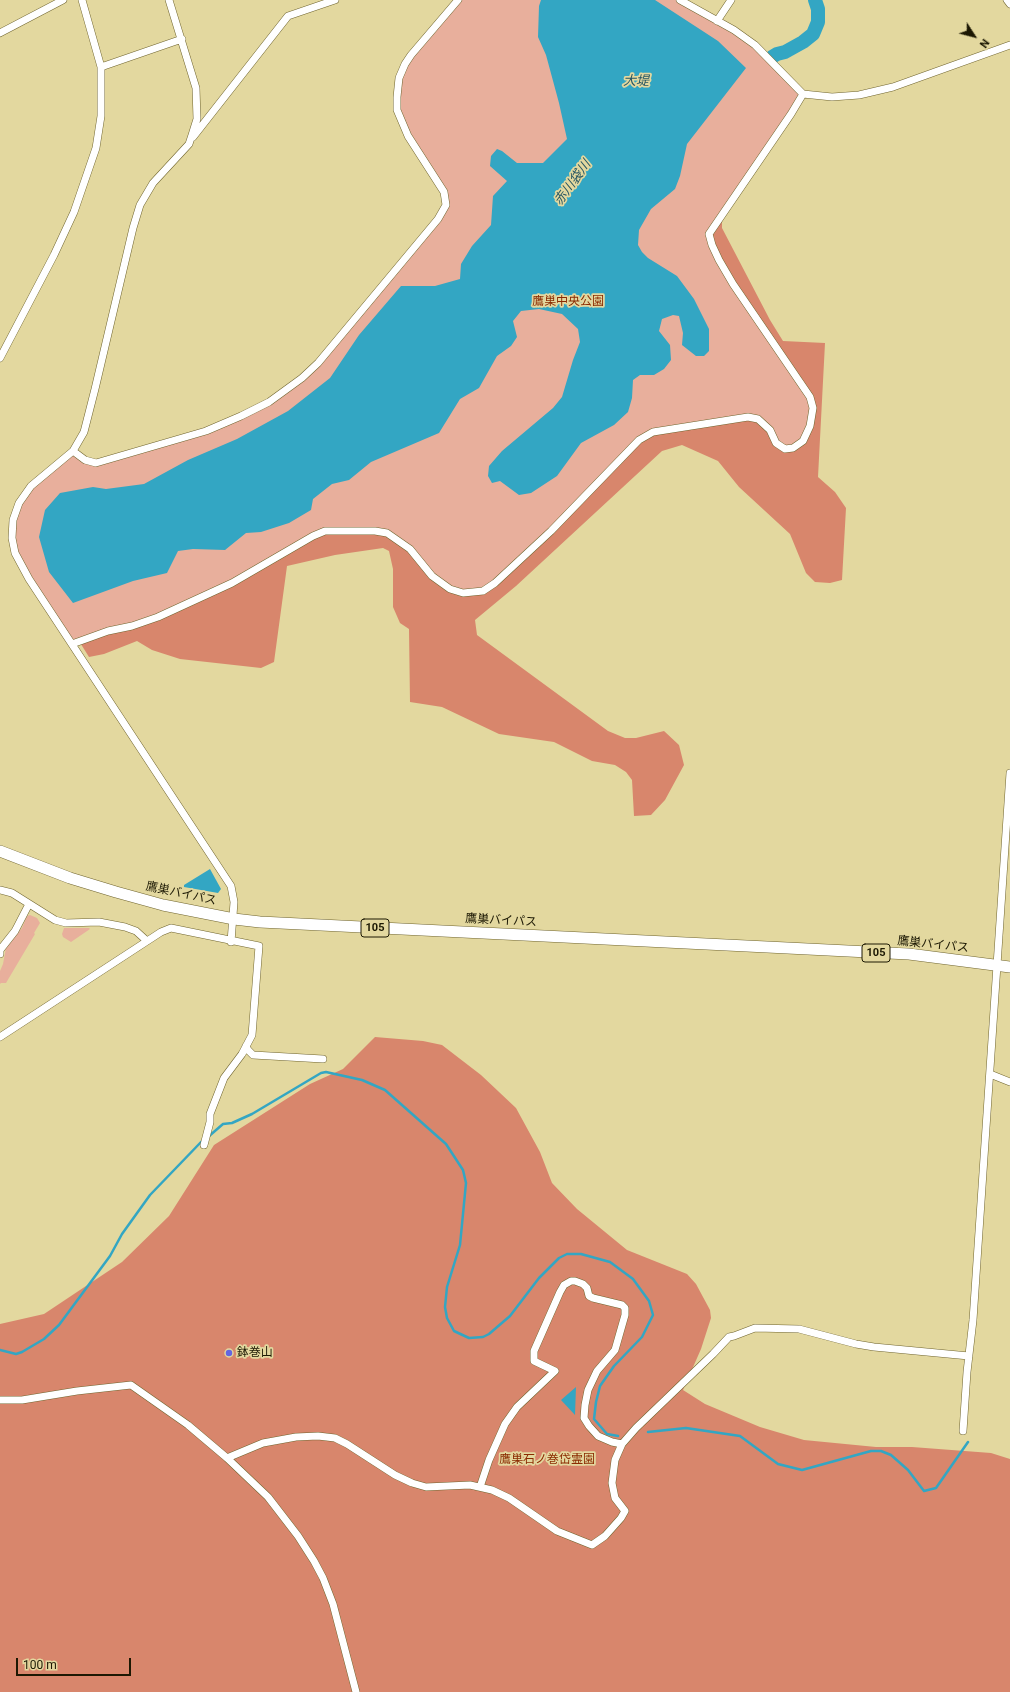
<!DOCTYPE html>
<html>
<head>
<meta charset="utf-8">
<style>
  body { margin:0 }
  #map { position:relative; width:1010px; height:1692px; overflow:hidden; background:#e3d89f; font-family:Roboto,sans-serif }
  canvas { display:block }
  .north { position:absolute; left:954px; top:16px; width:40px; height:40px; -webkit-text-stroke:3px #e3d89f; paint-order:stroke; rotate:126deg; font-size:11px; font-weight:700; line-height:16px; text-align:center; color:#1c1803 }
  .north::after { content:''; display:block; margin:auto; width:14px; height:18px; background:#1c1803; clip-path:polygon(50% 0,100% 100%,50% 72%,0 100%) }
  .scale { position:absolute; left:16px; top:1658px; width:115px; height:18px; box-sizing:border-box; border:2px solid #1c1803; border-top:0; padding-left:5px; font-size:12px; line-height:14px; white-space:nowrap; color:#1c1803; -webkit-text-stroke:3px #e3d89f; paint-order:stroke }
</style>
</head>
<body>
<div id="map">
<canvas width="1010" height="1692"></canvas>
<div class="north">N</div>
<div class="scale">100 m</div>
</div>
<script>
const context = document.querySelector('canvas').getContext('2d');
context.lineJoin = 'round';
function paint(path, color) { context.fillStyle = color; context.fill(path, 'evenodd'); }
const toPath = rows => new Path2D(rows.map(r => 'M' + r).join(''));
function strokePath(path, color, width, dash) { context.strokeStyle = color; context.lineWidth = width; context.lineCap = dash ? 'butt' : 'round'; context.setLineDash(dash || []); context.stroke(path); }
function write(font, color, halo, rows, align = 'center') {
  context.font = font + ' Roboto,"Noto Sans JP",sans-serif'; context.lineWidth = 3.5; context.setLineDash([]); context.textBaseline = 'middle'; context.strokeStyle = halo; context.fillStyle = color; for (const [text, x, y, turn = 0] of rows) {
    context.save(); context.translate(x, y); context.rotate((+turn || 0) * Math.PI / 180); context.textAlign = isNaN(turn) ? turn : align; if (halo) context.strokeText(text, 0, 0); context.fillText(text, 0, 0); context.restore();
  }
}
const green = toPath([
  [458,0,680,0,755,45,803,94,709,234,813,408,803,441,793,448,653,432,551,531,483,591,450,589,387,533,231,583,158,617,72,644,29,579,12,538,19,503,31,486,73,451,96,462,241,416,302,378,446,205,444,192,401,119,397,97,405,64],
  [30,915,37,918,40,923,34,933,35,934,6,983,1,983,0,984,0,971,3,964,6,948,22,928,27,916],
  [64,928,89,928,90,929,71,942,63,937,62,934]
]);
const forest = toPath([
  [722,214,722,228,770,320,783,341,825,343,818,477,835,492,846,508,842,580,830,583,815,582,806,573,790,534,739,487,718,461,682,445,662,451,516,586,475,620,477,635,608,731,625,738,636,738,664,731,679,745,684,765,665,800,651,815,634,816,632,780,626,772,615,765,592,761,554,742,499,734,442,707,410,702,409,629,400,623,393,607,393,569,389,551,383,548,335,555,287,566,274,662,261,668,180,659,152,650,137,641,104,654,89,657,79,641,132,626,213,592,325,531,375,531,400,541,432,576,450,589,483,591,495,583,592,487,653,432,758,419,785,449,803,441,813,408,733,284,709,234],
  [375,1037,423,1041,442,1045,481,1075,516,1108,540,1152,552,1183,577,1209,627,1250,687,1274,696,1284,710,1310,711,1318,701,1349,683,1390,705,1404,760,1427,804,1440,876,1447,912,1447,991,1453,1010,1459,1010,1692,0,1692,0,1324,44,1314,122,1262,169,1216,214,1145,310,1084,343,1069]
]);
const water = toPath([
  [541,0,655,0,718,41,746,68,687,144,680,176,675,189,651,209,639,230,638,245,642,252,648,258,677,276,694,299,709,329,709,351,704,356,696,356,682,345,683,333,679,316,673,315,662,319,659,331,670,345,671,360,664,369,654,375,640,375,633,380,632,398,628,412,614,425,581,443,557,476,531,493,519,495,500,481,492,483,488,476,489,466,502,451,553,408,562,397,573,360,580,342,578,329,562,314,539,309,521,311,513,321,517,337,511,346,497,356,479,388,460,399,439,433,371,462,349,480,332,484,313,499,311,510,289,523,261,532,246,533,225,550,193,549,178,551,167,573,133,581,73,603,49,572,39,537,45,510,60,493,93,487,106,489,144,484,188,460,237,439,288,411,330,378,359,335,401,286,435,286,460,279,461,264,472,246,491,225,493,196,507,181,490,166,491,156,497,149,502,151,517,163,543,163,567,139,559,103,546,55,538,37,539,6],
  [210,869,221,889,218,893,184,887,184,885],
  [576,1387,575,1415,561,1400]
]);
const stream = toPath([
  [208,1137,223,1124,232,1123,252,1114,321,1073,326,1072,362,1080,385,1090,446,1144,463,1170,466,1183,460,1245,447,1287,445,1307,447,1318,454,1331,469,1338,483,1337,489,1334,510,1316,539,1278,559,1258,567,1254,581,1254,610,1262,633,1279,649,1301,653,1315,642,1337,614,1366,600,1386,596,1402,594,1419,607,1434,618,1436],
  [0,1350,16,1354,22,1352,44,1339,59,1325,110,1256,122,1234,150,1195,202,1141],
  [648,1432,686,1428,740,1436,778,1464,802,1470,871,1451,881,1451,891,1455,908,1470,924,1491,936,1488,968,1442]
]);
const river = toPath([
  [772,57,777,54,785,52,803,42,813,34,818,22,818,9,815,0]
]);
const minor = toPath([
  [169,0,196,88,197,119,192,135,189,144,153,183,140,205,133,228,95,389,84,432,73,451,31,486,19,503,13,520,12,538,15,553,29,579,231,886,234,902,231,942],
  [680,0,734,30,755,45,803,94,832,97,859,95,893,87,1010,45],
  [1007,0,1010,4],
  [717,21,731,0],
  [0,33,63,0],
  [101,67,182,39],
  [193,137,288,16,335,0],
  [0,358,54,255,74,212,96,148,101,116,101,67,82,0],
  [73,451,85,460,96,463,206,431,241,416,269,402,302,378,318,363,438,219,446,205,444,192,408,136,397,110,397,97,399,78,405,64,411,55,458,0],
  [72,644,108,631,132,626,158,617,232,583,313,536,325,531,375,531,387,533,410,549,432,576,450,589,463,593,483,591,495,583,551,531,639,440,653,432,748,417,758,419,770,430,776,443,785,449,793,448,803,441,810,426,813,408,810,397,733,284,719,260,712,245,709,234,791,114,803,94],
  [0,890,12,893,55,920,66,923,99,922,125,927,136,931,147,941],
  [0,954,0,950,15,931,29,904],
  [0,1037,161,932,171,928,259,946,252,1035,242,1054,224,1078,210,1114,210,1122,204,1145],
  [246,1046,248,1050,253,1055,323,1059],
  [990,1074,1010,1082],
  [0,1400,22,1400,77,1391,131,1385,188,1425,227,1458,268,1497,298,1536,314,1561,323,1578,333,1604,356,1692],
  [963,1431,967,1372,973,1320,1010,773],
  [227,1458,263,1443,296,1437,318,1436,335,1438,347,1444,395,1475,412,1483,426,1487,470,1485,492,1490,509,1498,557,1531,592,1545,605,1536,621,1518,625,1511,615,1498,612,1483,615,1460,622,1444,636,1428,713,1354,729,1337,734,1336,755,1328,799,1329,856,1344,874,1347,969,1356],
  [480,1487,489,1460,505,1424,517,1407,555,1371,534,1361,534,1351,560,1292,564,1285,571,1281,575,1281,583,1284,587,1288,589,1296,593,1298,622,1305,625,1308,625,1315,615,1350,597,1371,588,1390,585,1405,584,1418,589,1426,598,1436,612,1442,622,1444]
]);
const highway = toPath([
  [0,851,70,878,116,892,163,905,234,919,260,922,909,954,1010,967]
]);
const markers = [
  [229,1353,4,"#6466df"]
];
const shields = [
  [375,928,28],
  [876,953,28]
];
const shieldNames = [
  ["105",375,928],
  ["105",876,953]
];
const parkNames = [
  ["鷹巣中央公園",568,302],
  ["鷹巣石ノ巻岱霊園",547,1460]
];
const streetNames = [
  ["鷹巣バイパス",181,894,12],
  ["鷹巣バイパス",501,921,3],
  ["鷹巣バイパス",933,945,6]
];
const poiNames = [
  ["鉢巻山",237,1353]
];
const waterNames = [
  ["大堤",636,82],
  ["赤川袋川",573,183,-54]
];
paint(green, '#e8af9c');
paint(forest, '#d8866c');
paint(water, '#33a6c3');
strokePath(stream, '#33a6c3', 2.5);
strokePath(river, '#33a6c3', 14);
strokePath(minor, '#70652f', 8);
strokePath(highway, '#70652f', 12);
strokePath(minor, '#fff', 7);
strokePath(highway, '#fff', 11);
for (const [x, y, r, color] of markers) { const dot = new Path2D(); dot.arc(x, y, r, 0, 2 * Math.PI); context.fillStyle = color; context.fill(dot); strokePath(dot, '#e3d89f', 1.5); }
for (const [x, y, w] of shields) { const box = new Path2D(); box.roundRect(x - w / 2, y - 9, w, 18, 3); context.fillStyle = '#e3d89f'; context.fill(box); strokePath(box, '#1c1803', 1); }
write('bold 11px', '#1c1803', null, shieldNames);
write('12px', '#8b2b02', '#e3d89f', parkNames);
write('12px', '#1c1803', '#e3d89f', streetNames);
write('12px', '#1c1803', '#e3d89f', poiNames, 'left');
write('italic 13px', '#275663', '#e3d89f', waterNames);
</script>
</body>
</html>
